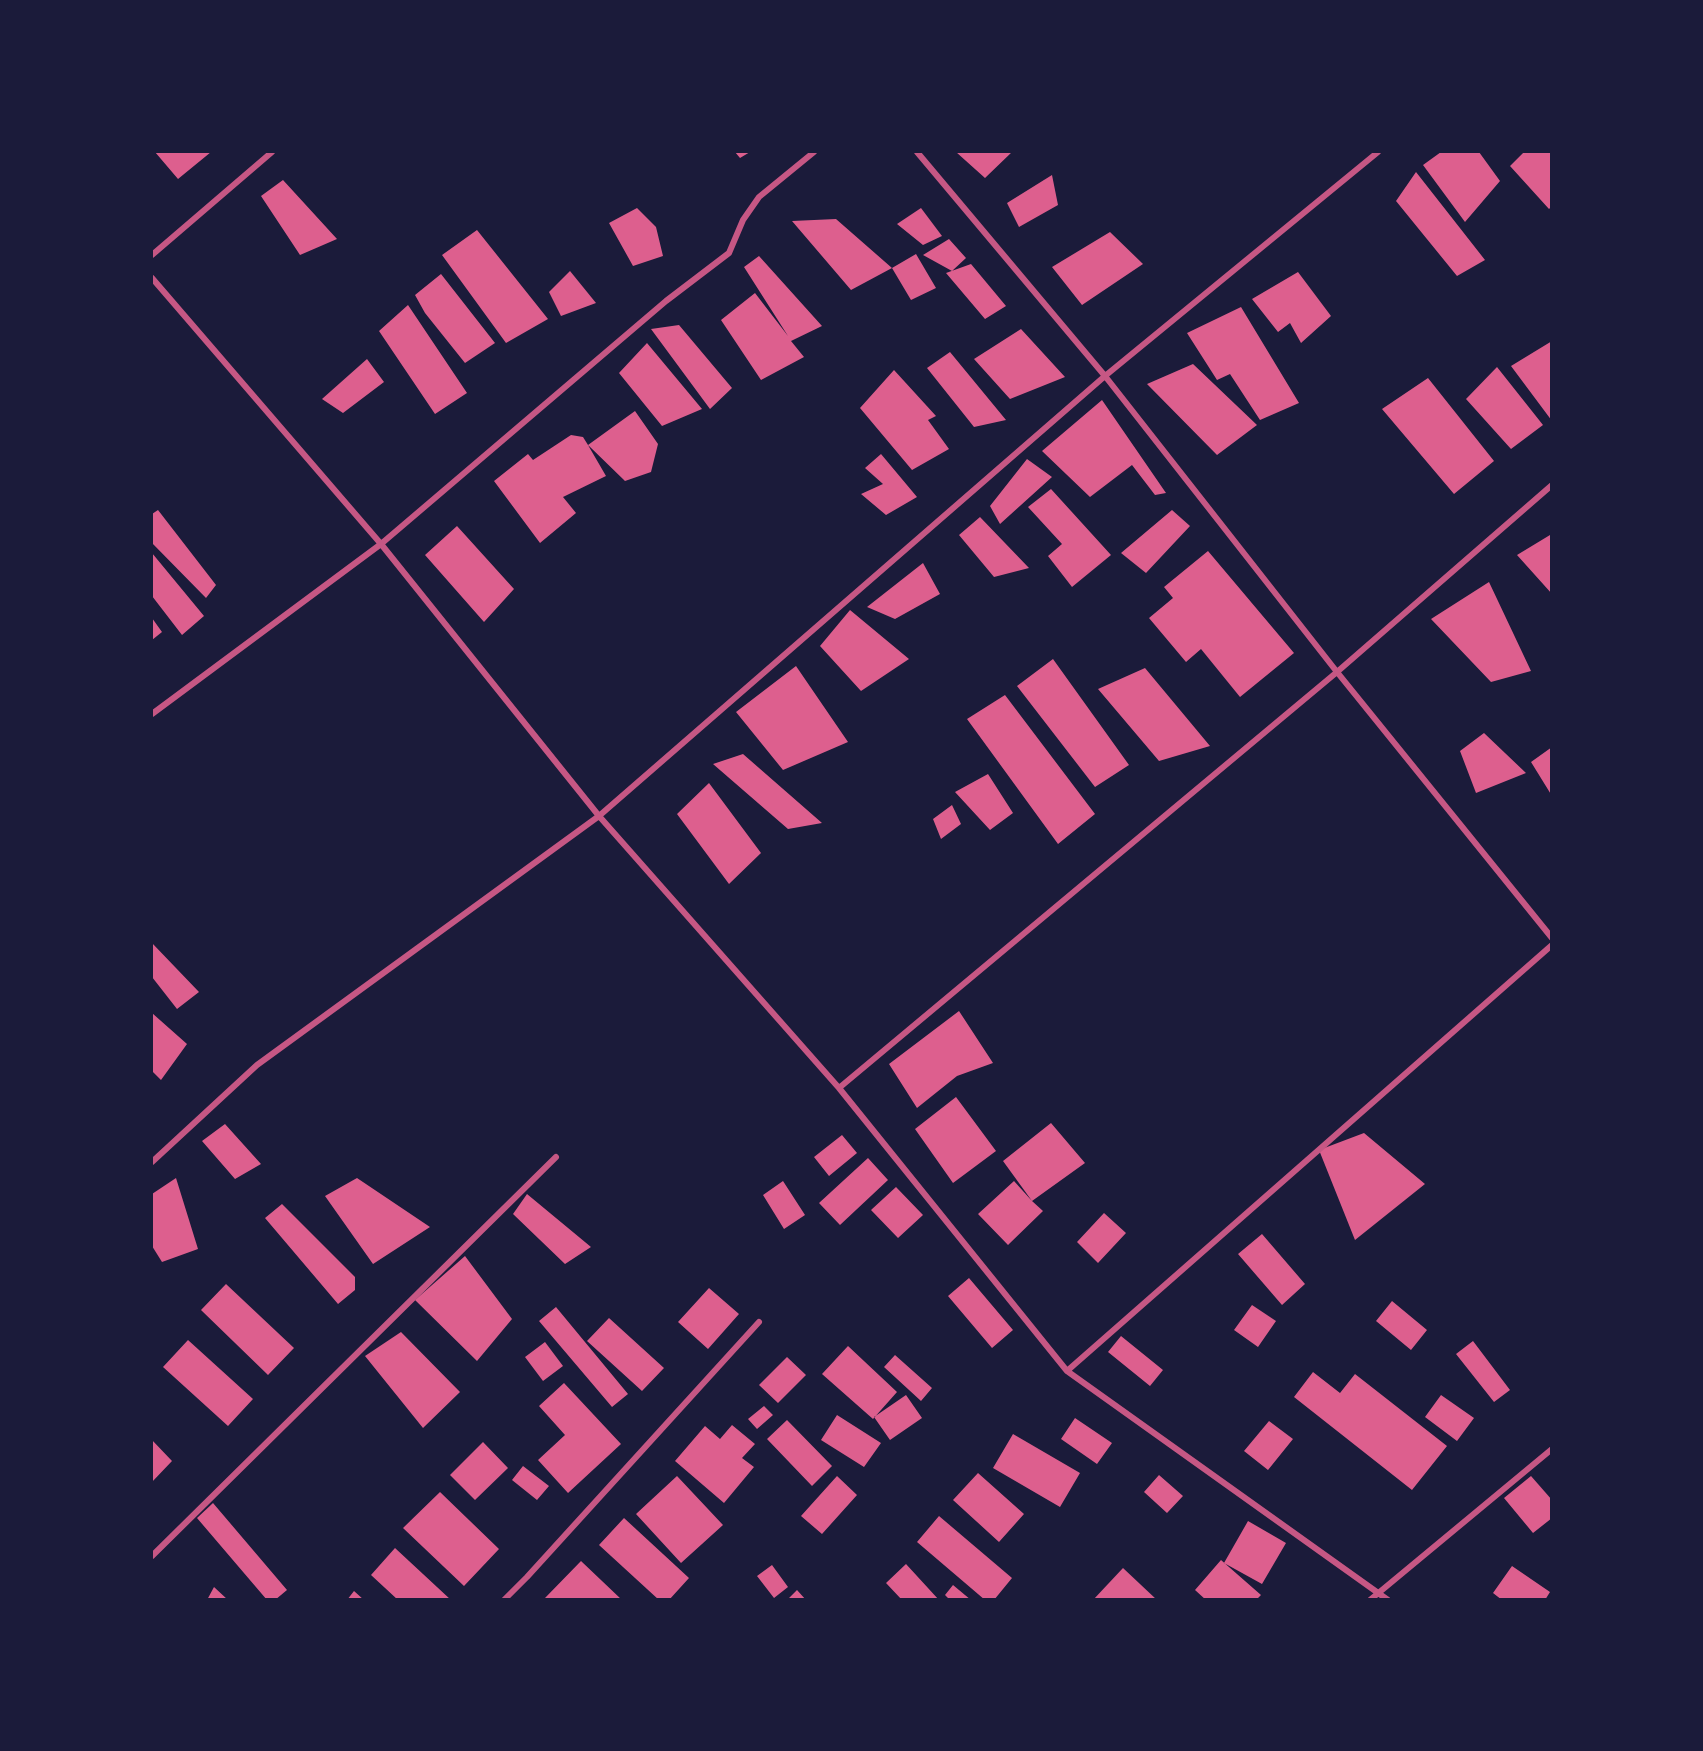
<!DOCTYPE html>
<html>
<head>
<meta charset="utf-8">
<style>
  body { margin:0 }
  #map { position:relative; width:1703px; height:1751px; overflow:hidden; background:#1b1b3a; font-family:Ubuntu,sans-serif }
  canvas { display:block }
  .frame { position:absolute; inset:0; border:153px solid #1b1b3a; pointer-events:none }
</style>
</head>
<body>
<div id="map">
<canvas width="1703" height="1751"></canvas>
<div class="frame"></div>
</div>
<script>
const context = document.querySelector('canvas').getContext('2d');
context.lineJoin = 'round';
function paint(path, color) { context.fillStyle = color; context.fill(path, 'evenodd'); }
const toPath = rows => new Path2D(rows.map(r => 'M' + r).join(''));
function strokePath(path, color, width, dash) { context.strokeStyle = color; context.lineWidth = width; context.lineCap = dash ? 'butt' : 'round'; context.setLineDash(dash || []); context.stroke(path); }
const building = toPath([
  [155,152,211,152,178,179],
  [735,152,750,152,740,158],
  [956,152,1012,152,985,178],
  [1441,152,1479,152,1500,181,1465,222,1423,165],
  [1524,152,1552,152,1552,206,1549,209,1510,166],
  [1416,172,1485,260,1457,276,1396,201],
  [1052,175,1058,205,1019,227,1007,203],
  [283,180,337,239,300,255,261,196],
  [637,208,656,227,663,256,633,266,609,223],
  [921,208,942,236,923,245,897,224],
  [836,219,892,268,916,254,936,288,911,300,892,268,851,290,792,221],
  [477,230,548,319,506,343,442,255],
  [1110,232,1143,264,1082,305,1052,267],
  [949,239,966,258,952,271,923,255],
  [759,256,822,326,791,341,804,357,761,380,721,320,755,293,788,336,744,267],
  [971,264,1006,306,985,319,946,273],
  [570,271,596,303,561,316,549,292],
  [1298,272,1331,316,1301,343,1290,323,1278,332,1252,299],
  [441,274,495,343,465,363,425,313,415,295],
  [408,305,467,393,435,414,379,331],
  [1241,307,1299,403,1260,420,1230,374,1217,380,1187,333],
  [679,325,732,388,710,409,651,329],
  [1021,329,1065,377,1010,399,974,359],
  [1552,341,1552,421,1511,366],
  [647,343,702,409,662,426,619,373],
  [950,352,1006,420,974,427,927,368],
  [367,359,384,382,343,413,322,399],
  [1193,364,1257,425,1217,455,1147,384],
  [1497,367,1543,425,1511,449,1466,399],
  [894,370,936,416,928,420,949,449,912,470,860,408],
  [1428,378,1494,461,1454,494,1382,409],
  [1102,400,1166,493,1155,495,1132,465,1090,497,1042,451],
  [635,411,658,444,651,472,625,481,588,445,606,476,563,497,576,513,540,543,494,481,528,454,533,460,571,435,583,437,588,445],
  [881,454,917,497,886,515,861,494,883,484,865,468],
  [1027,459,1052,477,1000,524,990,506],
  [1051,489,1111,555,1072,587,1048,556,1062,544,1028,507],
  [158,510,216,585,206,598,152,543,152,514],
  [1172,510,1190,526,1146,573,1121,553],
  [980,517,1029,568,994,577,959,535],
  [457,526,514,589,484,622,425,555],
  [1550,535,1552,537,1552,594,1517,555],
  [1208,551,1294,653,1240,697,1201,649,1186,662,1149,618,1173,598,1164,587],
  [152,553,204,616,182,635,152,596],
  [923,563,940,594,895,619,867,607],
  [1489,582,1531,671,1491,682,1431,619],
  [850,610,909,659,861,691,820,646],
  [152,618,162,632,152,640],
  [1053,659,1129,765,1095,787,1017,686],
  [796,666,848,742,783,770,736,712],
  [1145,668,1210,746,1159,761,1098,689],
  [1005,695,1095,814,1058,844,967,719],
  [1484,733,1526,773,1476,793,1460,751],
  [1552,747,1552,796,1531,762],
  [743,754,822,823,788,829,713,764],
  [988,774,1013,813,990,830,955,792],
  [709,783,761,853,729,884,677,814],
  [952,805,961,824,941,839,933,819],
  [152,943,199,992,177,1009,152,977],
  [959,1011,993,1063,957,1076,917,1108,889,1064],
  [152,1013,187,1044,161,1080,152,1071],
  [956,1097,996,1151,953,1183,915,1129],
  [1051,1123,1085,1163,1032,1201,1043,1211,1008,1245,978,1214,1014,1181,1032,1201,1003,1161],
  [225,1124,261,1164,235,1179,202,1141],
  [1364,1133,1425,1184,1355,1240,1319,1150],
  [842,1135,857,1153,829,1176,814,1157],
  [868,1158,888,1180,840,1225,819,1203],
  [176,1178,198,1249,162,1262,152,1246,152,1194],
  [357,1178,430,1227,373,1264,325,1196],
  [783,1181,805,1215,784,1229,763,1195],
  [896,1187,923,1215,898,1238,871,1210],
  [527,1194,591,1247,565,1264,513,1214],
  [282,1204,355,1277,355,1290,338,1304,265,1218],
  [1104,1213,1126,1233,1098,1263,1077,1242],
  [1262,1234,1305,1284,1282,1305,1238,1254],
  [465,1256,512,1319,477,1361,415,1300],
  [969,1278,1013,1330,992,1348,948,1296],
  [226,1284,294,1348,268,1375,201,1310],
  [709,1288,739,1314,708,1349,678,1322],
  [1392,1301,1427,1330,1411,1350,1376,1321],
  [1252,1305,1276,1321,1258,1347,1234,1330],
  [556,1307,628,1394,612,1407,539,1321],
  [609,1318,664,1368,642,1391,587,1341],
  [401,1332,460,1392,423,1428,365,1356],
  [1121,1336,1163,1370,1150,1386,1108,1352],
  [188,1340,253,1399,228,1426,163,1367],
  [1473,1341,1510,1390,1494,1402,1456,1354],
  [545,1342,563,1366,543,1381,525,1357],
  [848,1346,897,1392,873,1419,822,1374],
  [895,1355,932,1388,921,1401,884,1367],
  [787,1357,806,1375,778,1403,759,1385],
  [1313,1372,1340,1393,1355,1374,1447,1446,1412,1490,1294,1397],
  [564,1383,621,1444,568,1493,538,1460,565,1435,539,1406],
  [906,1395,922,1418,890,1440,874,1417],
  [1441,1395,1474,1418,1457,1441,1425,1417],
  [764,1406,773,1415,757,1429,748,1419],
  [837,1415,881,1443,864,1467,821,1440],
  [1075,1418,1112,1443,1097,1464,1061,1439],
  [787,1420,832,1466,812,1486,767,1439],
  [1269,1421,1293,1439,1268,1470,1244,1451],
  [732,1425,755,1444,742,1458,754,1467,724,1503,675,1461,705,1426,720,1439],
  [1013,1434,1080,1473,1060,1507,993,1468],
  [152,1440,172,1461,152,1482],
  [483,1442,508,1468,475,1500,450,1475],
  [523,1466,549,1486,537,1500,512,1480],
  [978,1473,1024,1514,999,1542,953,1500],
  [1159,1475,1183,1496,1167,1513,1144,1492],
  [677,1476,723,1525,681,1563,636,1514],
  [837,1476,857,1495,822,1534,801,1516],
  [1531,1476,1552,1500,1552,1518,1533,1533,1504,1498],
  [440,1492,499,1549,464,1586,403,1528],
  [213,1503,287,1590,275,1600,267,1600,197,1518],
  [939,1516,1012,1578,994,1600,985,1600,917,1542],
  [624,1518,689,1578,669,1600,659,1600,599,1545],
  [1248,1521,1286,1543,1262,1584,1224,1563],
  [395,1548,451,1600,398,1600,371,1575],
  [1221,1560,1261,1595,1256,1600,1206,1600,1195,1590],
  [581,1561,622,1600,547,1600,545,1598],
  [906,1564,939,1600,902,1600,886,1583],
  [772,1565,788,1587,774,1598,757,1576],
  [1512,1566,1550,1592,1545,1600,1502,1600,1493,1593],
  [1123,1568,1157,1600,1093,1600],
  [953,1585,971,1600,950,1600,945,1595],
  [214,1587,228,1600,207,1600],
  [797,1590,806,1600,787,1600],
  [354,1591,364,1600,347,1600]
]);
const minor = toPath([
  [917,152,1105,376,1337,672,1552,938],
  [152,255,272,152],
  [152,278,381,544,599,816,839,1088,1067,1371,1388,1600],
  [152,714,381,544,666,301,729,253,743,220,759,197,814,152],
  [839,1088,1337,672,1552,485],
  [152,1162,257,1065,599,816,1105,376,1378,152],
  [1067,1371,1552,945],
  [152,1556,556,1157],
  [504,1600,527,1577,759,1322],
  [1370,1600,1552,1449]
]);
paint(building, '#dd5f8e');
strokePath(minor, '#c65784', 6);
</script>
</body>
</html>
